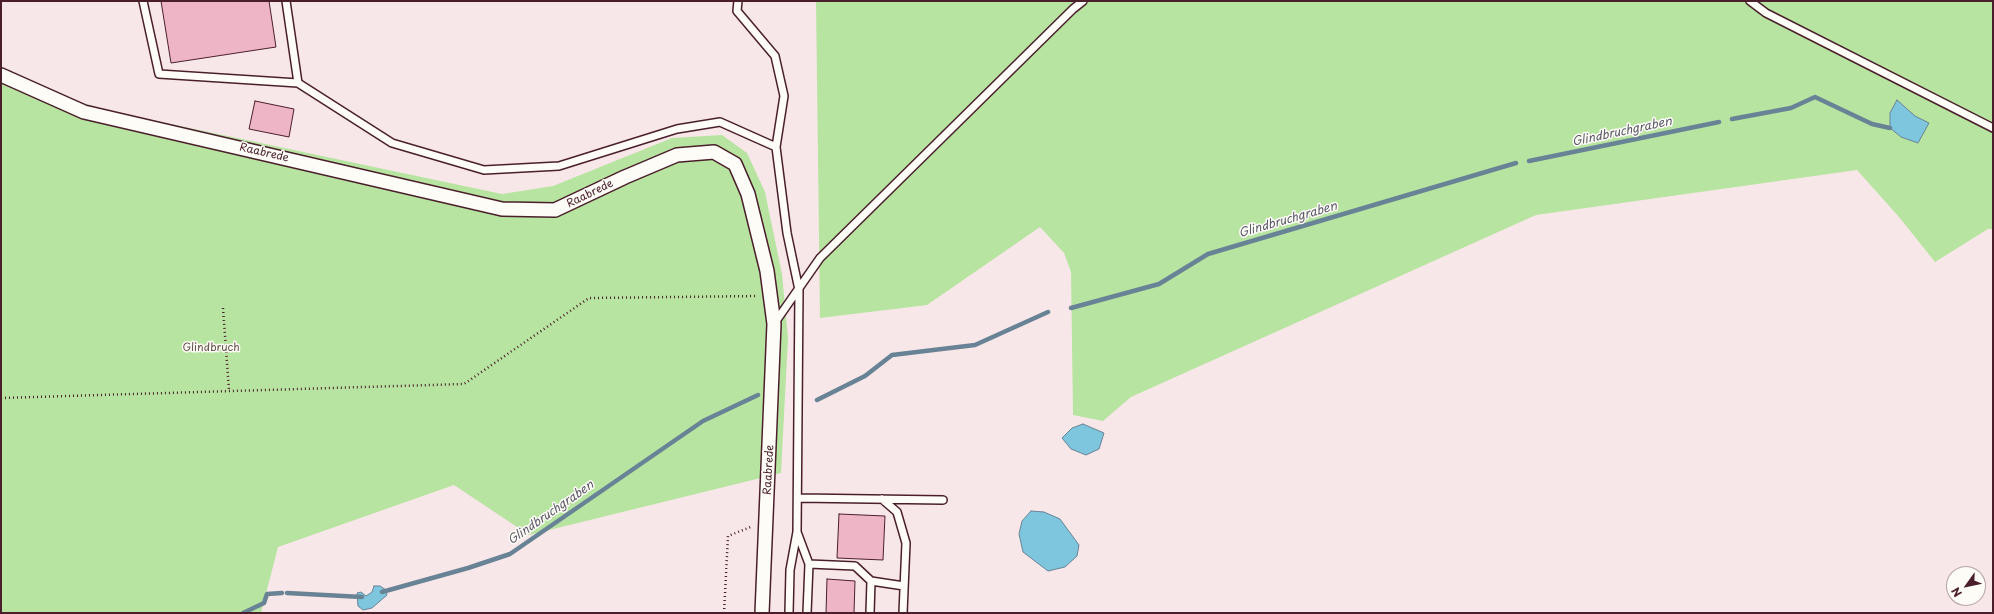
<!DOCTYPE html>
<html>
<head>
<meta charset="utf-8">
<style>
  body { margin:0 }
  #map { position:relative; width:1994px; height:614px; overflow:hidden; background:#f8e7e8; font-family:"Playpen Sans",sans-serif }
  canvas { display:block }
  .frame { position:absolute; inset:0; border:2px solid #4a1f2b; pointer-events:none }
  .north { position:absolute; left:1946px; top:566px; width:40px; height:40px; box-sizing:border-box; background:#fdfcf7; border:1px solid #b5a4a5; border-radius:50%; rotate:237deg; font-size:11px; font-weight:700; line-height:16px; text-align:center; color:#4a1f2b }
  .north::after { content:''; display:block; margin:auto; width:14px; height:18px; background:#4a1f2b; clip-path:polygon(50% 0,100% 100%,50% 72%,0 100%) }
</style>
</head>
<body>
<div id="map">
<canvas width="1994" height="614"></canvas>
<div class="frame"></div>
<div class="north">N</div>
</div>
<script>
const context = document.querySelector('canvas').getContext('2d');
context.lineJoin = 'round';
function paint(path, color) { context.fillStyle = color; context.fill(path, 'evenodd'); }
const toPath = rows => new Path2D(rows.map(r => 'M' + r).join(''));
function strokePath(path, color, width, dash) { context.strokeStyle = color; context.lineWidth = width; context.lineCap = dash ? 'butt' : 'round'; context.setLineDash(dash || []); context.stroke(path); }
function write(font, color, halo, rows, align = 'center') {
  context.font = font + ' "Playpen Sans",sans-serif'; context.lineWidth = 3; context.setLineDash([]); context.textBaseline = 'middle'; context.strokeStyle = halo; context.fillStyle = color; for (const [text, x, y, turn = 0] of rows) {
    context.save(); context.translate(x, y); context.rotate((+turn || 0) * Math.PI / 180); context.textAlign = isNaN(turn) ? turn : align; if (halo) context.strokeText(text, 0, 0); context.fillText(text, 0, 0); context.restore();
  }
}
const green = toPath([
  [816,1,1993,1,1993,229,1988,229,1935,262,1899,217,1857,170,1536,215,1131,397,1103,421,1073,415,1071,272,1064,253,1040,227,927,305,820,318],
  [1,67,80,102,114,112,502,194,553,186,672,138,722,135,747,153,765,192,782,274,788,338,781,473,529,535,454,485,278,547,261,613,1,613]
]);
const water = toPath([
  [1897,100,1915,116,1929,123,1918,143,1901,137,1890,128,1890,113,1897,100],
  [1083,424,1104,433,1099,449,1086,455,1071,449,1062,438,1072,428,1083,424],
  [1031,511,1044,512,1060,519,1079,545,1077,556,1065,567,1048,571,1023,552,1019,534,1022,521,1031,511],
  [374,586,380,586,386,590,387,595,372,608,363,610,358,606,357,593,361,592,366,596,372,592,374,586]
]);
const stream = toPath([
  [1732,119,1791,108,1815,97,1872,124,1890,128],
  [1529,161,1719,122],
  [1071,308,1159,284,1208,254,1516,163],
  [817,400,865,376,892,355,975,345,1048,312],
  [382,592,468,568,510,554,703,421,758,395],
  [287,593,362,597],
  [243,613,264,603,267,594,282,593]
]);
const building = toPath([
  [161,1,269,1,276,47,171,63,161,1],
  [255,101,294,109,289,137,249,129,255,101],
  [839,514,885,516,883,560,837,558,839,514],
  [827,579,855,581,854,613,826,613,827,579]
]);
const path = toPath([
  [223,308,229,390],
  [1,398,464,384,589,298,758,296],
  [724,613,728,536,753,526]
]);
const service = toPath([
  [143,1,159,74,298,83,392,143,484,170,559,166,677,129,720,122,776,147],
  [286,1,298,83],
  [738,1,737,11,775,56,784,96,776,147,787,233,799,290,797,532,809,564],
  [1750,1,1766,13,1993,128],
  [774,324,820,258,1073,9,1083,1],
  [798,498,943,500],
  [882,499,897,512,906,543,903,613],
  [789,613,790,570,797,532],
  [807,613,809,564,855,566,871,581,904,586],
  [870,613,871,581]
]);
const minor = toPath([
  [1,75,84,112,502,209,555,210,625,177,677,155,714,152,735,164,748,194,767,271,774,324,762,613]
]);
const streetNames = [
  ["Raabrede",264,153,13],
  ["Raabrede",590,194,-26],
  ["Raabrede",769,470,-87]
];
const parkNames = [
  ["Glindbruch",211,348]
];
const waterNames = [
  ["Glindbruchgraben",1622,132,-12],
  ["Glindbruchgraben",1288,220,-16],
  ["Glindbruchgraben",551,513,-35]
];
paint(green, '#b8e4a1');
paint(water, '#7dc6dd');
strokePath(water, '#698396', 1);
strokePath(stream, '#698396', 4.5);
paint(building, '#eeb5c6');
strokePath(building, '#4a1f2b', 1);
strokePath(service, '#4a1f2b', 10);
strokePath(minor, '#4a1f2b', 16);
strokePath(path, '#4a1f2b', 2.5, [1, 3]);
strokePath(service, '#fdfcf7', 7);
strokePath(minor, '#fdfcf7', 13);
write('11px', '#4a1f2b', '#fdfcf7', streetNames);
write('11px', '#665048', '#fdfcf7', parkNames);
write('italic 12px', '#5c5969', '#fdfcf7', waterNames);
</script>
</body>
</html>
